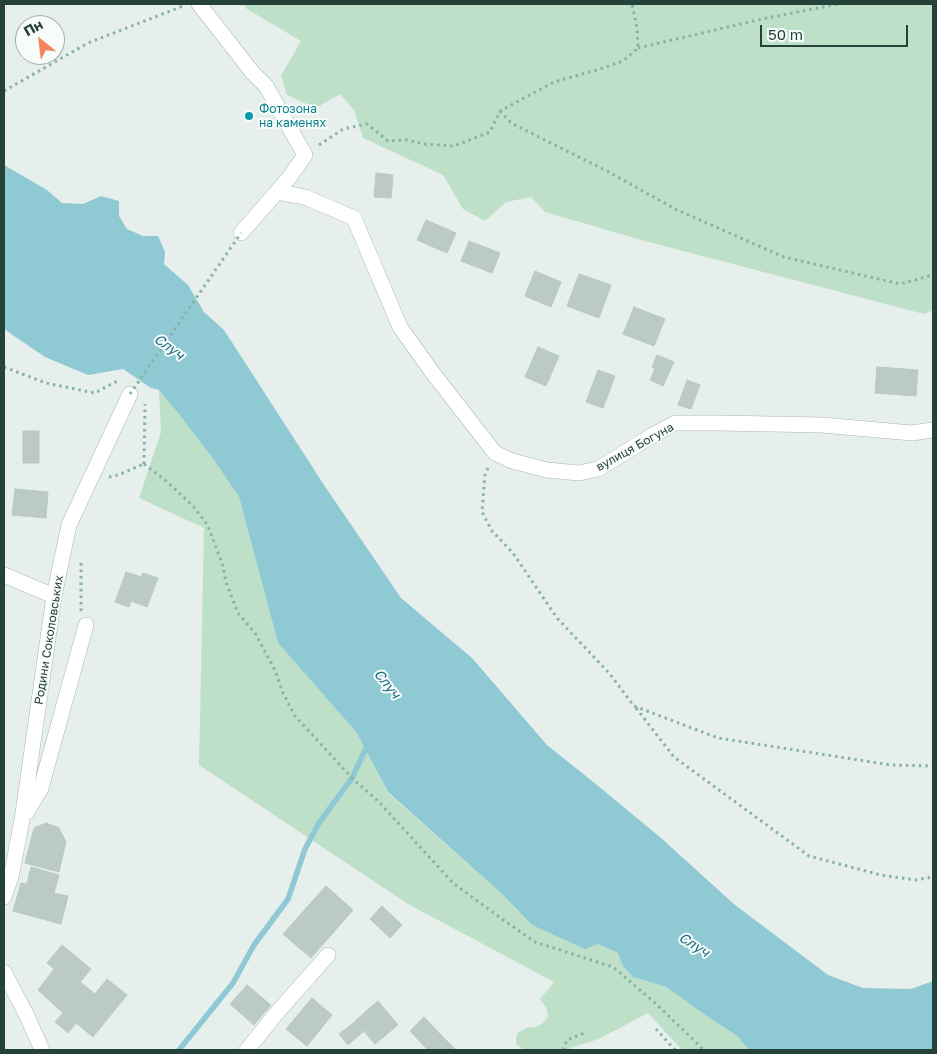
<!DOCTYPE html>
<html>
<head>
<meta charset="utf-8">
<style>
  body { margin:0 }
  #map { position:relative; width:937px; height:1054px; overflow:hidden; background:#e6efeb; font-family:"Golos Text",sans-serif }
  canvas { display:block }
  .frame { position:absolute; inset:0; border:5px solid #24423a; pointer-events:none }
  .north { position:absolute; left:15px; top:15px; width:50px; height:50px; box-sizing:border-box; background:#f7fbf9; border:1px solid #a3b1ad; border-radius:50%; rotate:331deg; font-size:14px; font-weight:700; line-height:20px; text-align:center; color:#24423a }
  .north::after { content:''; display:block; margin:auto; width:18px; height:22px; background:#f4845f; clip-path:polygon(50% 0,100% 100%,50% 72%,0 100%) }
  .scale { position:absolute; left:760px; top:25px; width:148px; height:22px; box-sizing:border-box; border:2px solid #24423a; border-top:0; padding-left:6px; font-size:15px; line-height:18px; white-space:nowrap; color:#24423a; -webkit-text-stroke:4px #f7fbf9; paint-order:stroke }
</style>
</head>
<body>
<div id="map">
<canvas width="937" height="1054"></canvas>
<div class="frame"></div>
<div class="north">Пн</div>
<div class="scale">50 m</div>
</div>
<script>
const context = document.querySelector('canvas').getContext('2d');
context.lineJoin = 'round';
function paint(path, color) { context.fillStyle = color; context.fill(path, 'evenodd'); }
const toPath = rows => new Path2D(rows.map(r => 'M' + r).join(''));
function strokePath(path, color, width, dash) { context.strokeStyle = color; context.lineWidth = width; context.lineCap = dash ? 'butt' : 'round'; context.setLineDash(dash || []); context.stroke(path); }
function write(font, color, halo, rows, align = 'center') {
  context.font = font + ' "Golos Text",sans-serif'; context.lineWidth = 4; context.setLineDash([]); context.textBaseline = 'middle'; context.strokeStyle = halo; context.fillStyle = color; for (const [text, x, y, turn = 0] of rows) {
    context.save(); context.translate(x, y); context.rotate((+turn || 0) * Math.PI / 180); context.textAlign = isNaN(turn) ? turn : align; if (halo) context.strokeText(text, 0, 0); context.fillText(text, 0, 0); context.restore();
  }
}
const green = toPath([
  [243,4,933,4,933,310,924,314,645,241,545,212,531,197,506,202,485,221,463,209,443,175,363,138,354,110,340,94,316,108,287,95,281,76,301,41,247,9],
  [159,390,178,413,214,460,239,497,278,643,356,732,388,793,502,894,532,925,598,944,619,953,623,966,633,977,666,987,708,1017,736,1035,749,1050,682,1050,648,1013,599,1039,570,1048,569,1050,527,1050,521,1048,516,1044,516,1038,518,1033,526,1028,536,1027,543,1023,548,1017,547,1009,540,999,554,982,408,904,199,765,204,528,139,498,161,432]
]);
const water = toPath([
  [4,165,47,190,62,203,83,204,101,196,119,201,119,216,127,229,143,236,158,236,165,252,164,264,188,285,204,312,224,330,324,485,401,598,472,658,547,745,597,785,661,838,735,905,828,975,863,988,911,989,933,981,933,1050,749,1050,736,1035,708,1017,666,987,633,977,623,966,618,953,598,944,585,949,532,925,502,894,388,792,356,732,278,643,239,497,214,460,178,413,159,390,151,388,123,369,88,375,45,357,4,329]
]);
const stream = toPath([
  [179,1050,233,983,254,945,288,899,305,849,319,823,352,778,368,744]
]);
const building = toPath([
  [376,173,393,175,391,198,374,197,376,173],
  [426,220,456,233,447,253,417,240,426,220],
  [469,241,500,253,492,273,461,261,469,241],
  [535,271,561,282,551,307,525,296,535,271],
  [579,274,611,285,599,318,567,306,579,274],
  [634,307,665,319,654,346,623,334,634,307],
  [538,347,559,356,546,386,525,377,538,347],
  [657,355,674,362,663,386,650,380,655,369,652,367,657,355],
  [877,367,918,370,916,396,875,393,877,367],
  [598,370,615,376,603,408,586,402,598,370],
  [687,380,700,385,691,409,678,405,687,380],
  [23,431,39,431,39,463,23,463,23,431],
  [15,489,48,492,46,518,12,515,15,489],
  [126,572,141,577,143,573,158,578,147,607,131,601,129,607,115,602,126,572],
  [46,823,59,828,66,842,59,872,25,863,34,828,46,823],
  [31,867,59,875,54,893,68,896,61,924,13,911,21,883,27,884,31,867],
  [326,886,353,910,311,958,283,934,326,886],
  [382,906,402,925,390,938,370,919,382,906],
  [62,945,91,969,80,982,95,994,107,979,127,995,93,1037,76,1023,68,1033,55,1022,63,1013,38,990,54,969,47,963,62,945],
  [247,985,271,1005,254,1025,230,1004,247,985],
  [312,998,332,1015,307,1046,286,1029,312,998],
  [378,1001,398,1025,375,1044,355,1021,378,1001],
  [424,1017,441,1035,427,1049,410,1031,424,1017],
  [355,1022,363,1032,348,1045,339,1034,355,1022],
  [441,1035,456,1050,428,1050,427,1049,441,1035]
]);
const path = toPath([
  [638,48,762,19,838,4],
  [4,91,88,43,183,6],
  [500,111,511,123,607,171,675,209,784,257,900,284,933,275],
  [319,145,343,129,367,124,388,141,407,140,424,144,454,146,490,132,500,111,554,82,597,70,623,61,638,48,637,28,632,4],
  [4,367,46,383,95,393,119,380],
  [144,464,165,480,194,507,208,526,222,563,226,582,238,613,255,633,275,670,283,693,295,716,352,778,379,802,453,883,502,919,535,942,613,967,654,1002,704,1050],
  [144,464,145,404],
  [488,468,485,475,482,512,492,531,513,553,557,618,609,673,634,706,718,738,891,765,933,766],
  [109,477,118,475,144,464],
  [81,611,81,560],
  [636,708,674,757,809,856,881,875,915,880,933,877],
  [656,1029,675,1050],
  [563,1050,567,1040,587,1032]
]);
const minor = toPath([
  [199,4,252,72,266,86,305,155,289,178,241,233],
  [277,192,305,197,354,218,400,327,432,372,495,453,512,461,547,470,579,473,598,469,653,435,675,423,720,423,822,425,912,433,933,430],
  [4,575,54,596],
  [27,812,41,788,86,625],
  [4,897,11,877,22,820,54,596,69,525,130,394],
  [4,972,27,1016,42,1050],
  [247,1050,275,1015,328,955]
]);
const pathBridge = toPath([
  [130,394,241,233]
]);
const markers = [
  [249,116,5,"#0f9aa8"]
];
const cultureNames = [
  ["Фотозона",259,109],
  ["на каменях",259,123]
];
const streetNames = [
  ["вулиця Богуна",635,447,-29],
  ["Родини Соколовських",49,640,-81]
];
const waterNames = [
  ["Случ",169,347,36],
  ["Случ",387,684,51],
  ["Случ",694,945,32]
];
paint(green, '#bfe0c8');
paint(water, '#8ec9d4');
strokePath(stream, '#8ec9d4', 5.5);
paint(building, '#bbcac4');
strokePath(building, '#b8c9c2', 1);
strokePath(minor, '#a8b8b2', 16);
strokePath(path, '#86b3a5', 3, [2.5, 4]);
strokePath(minor, '#fff', 15);
strokePath(pathBridge, '#86b3a5', 3, [2.5, 4]);
for (const [x, y, r, color] of markers) { const dot = new Path2D(); dot.arc(x, y, r, 0, 2 * Math.PI); context.fillStyle = color; context.fill(dot); strokePath(dot, '#f7fbf9', 2); }
write('12px', '#0d838f', '#f7fbf9', cultureNames, 'left');
write('12px', '#24423a', '#f7fbf9', streetNames);
write('italic 14px', '#1c6f80', '#f7fbf9', waterNames);
</script>
</body>
</html>
